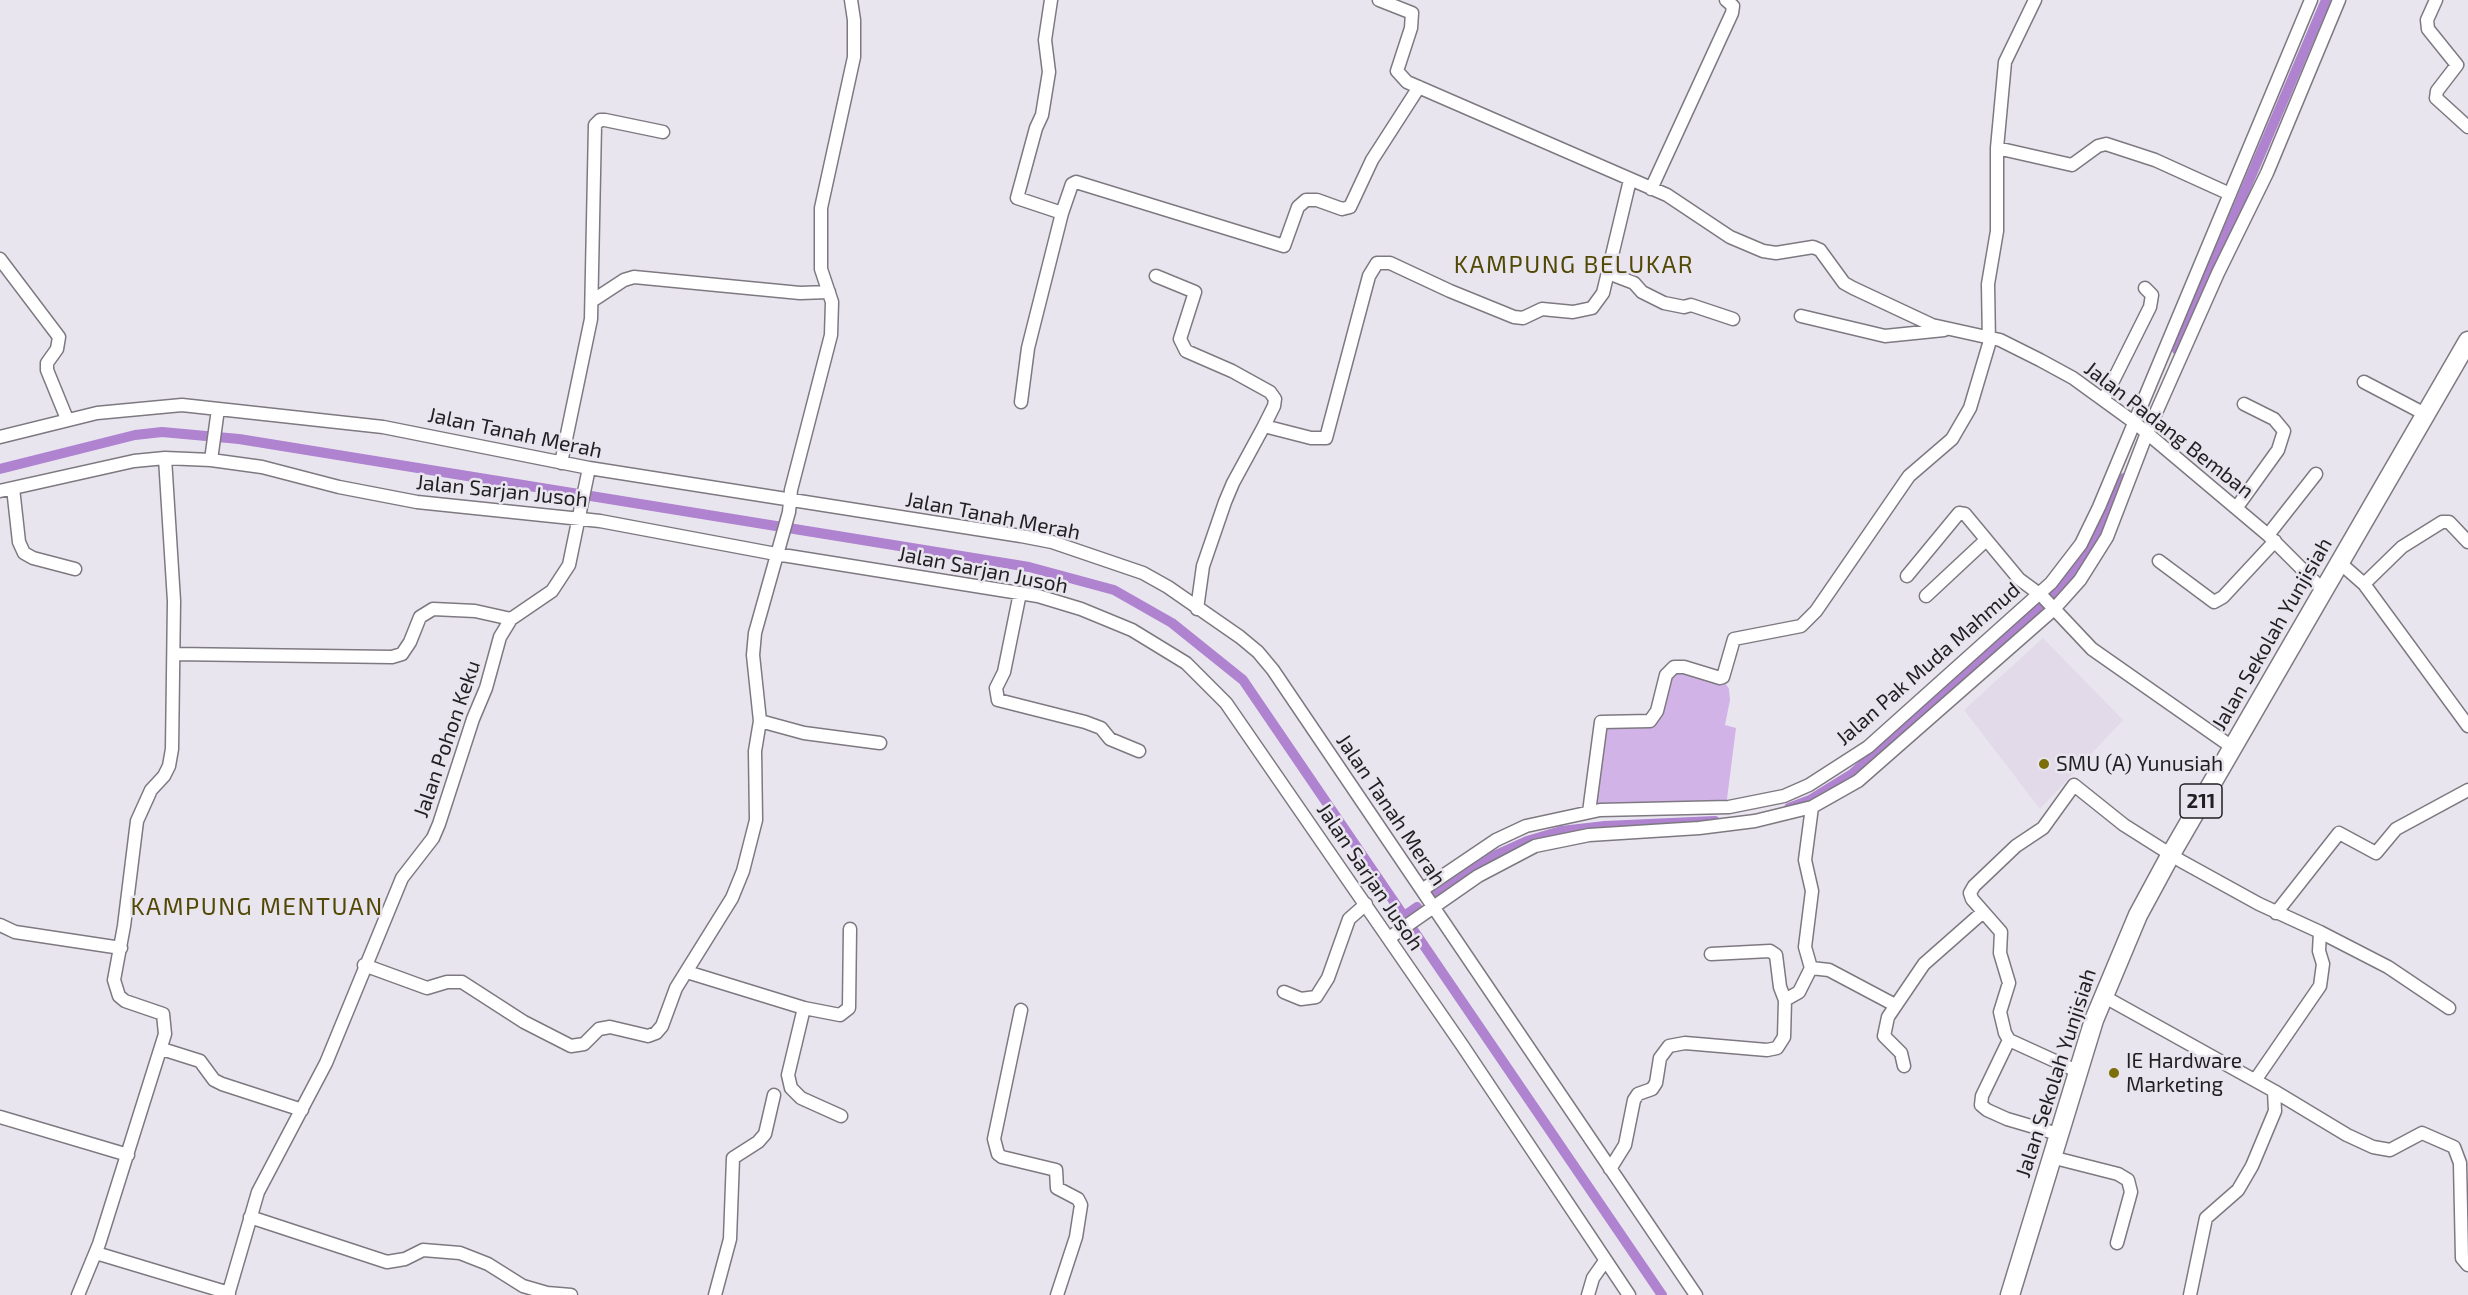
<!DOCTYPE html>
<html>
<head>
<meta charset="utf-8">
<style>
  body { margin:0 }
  canvas { display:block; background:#e9e5ee }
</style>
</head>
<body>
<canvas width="2468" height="1295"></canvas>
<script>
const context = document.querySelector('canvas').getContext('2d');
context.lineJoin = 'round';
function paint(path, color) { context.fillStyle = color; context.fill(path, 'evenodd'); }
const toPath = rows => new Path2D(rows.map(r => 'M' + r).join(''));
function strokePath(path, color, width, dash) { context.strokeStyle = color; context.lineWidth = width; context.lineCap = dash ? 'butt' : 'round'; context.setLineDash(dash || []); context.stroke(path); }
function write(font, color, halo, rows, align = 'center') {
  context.font = font + ' "Exo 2",sans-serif'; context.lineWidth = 5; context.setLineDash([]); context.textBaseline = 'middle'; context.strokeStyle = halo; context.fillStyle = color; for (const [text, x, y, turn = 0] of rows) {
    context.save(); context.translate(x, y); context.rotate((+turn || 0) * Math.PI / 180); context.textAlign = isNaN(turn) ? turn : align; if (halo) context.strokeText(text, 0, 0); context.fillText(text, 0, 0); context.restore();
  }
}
const built = toPath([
  [2043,638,2123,720,2040,809,1964,710]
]);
const green = toPath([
  [1678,670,1726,684,1729,689,1730,700,1725,725,1736,728,1726,807,1595,810,1604,726,1656,726,1666,684]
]);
const canal = toPath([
  [2177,350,2326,0],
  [0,469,135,435,162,432,239,439,1029,567,1114,590,1172,623,1243,680,1662,1295],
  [1789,808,1810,800,1852,774,2051,599,2065,584,2094,543,2124,478],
  [1435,896,1496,855,1527,841,1561,831,1605,826,1715,821],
  [1404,916,1417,907]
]);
const street = toPath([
  [1051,0,1045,40,1049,72,1042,115,1036,128,1017,198,1062,213],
  [1379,0,1412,13,1411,28,1397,71,1407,82,1667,195,1730,237,1763,251,1776,253,1813,247,1820,250,1844,283,1853,288,1932,325,2000,340,2040,360,2073,378,2135,423,2268,535,2323,590],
  [2436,0,2427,20,2428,29,2457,65,2437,91,2436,98,2468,127],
  [1997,148,2072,165,2098,146,2106,144,2155,160,2230,194],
  [1651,189,1732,13,1733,6,1726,0],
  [0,259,59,337,57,349,47,363,47,370,67,419],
  [1608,273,1634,283,1642,292,1664,303,1684,307,1691,305,1733,319],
  [1156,276,1195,292,1180,339,1186,351,1232,371,1270,392,1275,399,1274,406,1264,426,1311,438,1326,438,1369,276,1377,263,1390,263,1450,291,1514,317,1523,318,1542,309,1573,312,1592,308,1603,293,1630,180],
  [592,301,624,280,634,277,800,293,829,292],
  [1801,316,1885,336,1944,330],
  [2364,382,2425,414],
  [2104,399,2150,307,2152,295,2145,288],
  [1021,402,1028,348,1062,213,1072,184,1076,182,1284,246,1298,207,1306,200,1317,200,1342,209,1350,207,1372,160,1419,87],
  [0,437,97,413,182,405,383,427,589,468,1021,536,1052,542,1143,573,1168,587,1240,637,1258,652,1273,670,1696,1295],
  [211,460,218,409],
  [561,463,591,319,595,125,600,120,605,120,663,132],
  [13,488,19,542,24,553,33,558,75,569],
  [0,491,134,461,165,458,211,460,262,467,339,487,417,502,600,521,776,554,1038,596,1081,609,1132,630,1186,663,1226,703,1462,1045,1629,1295],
  [2237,507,2278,450,2284,431,2274,419,2244,404],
  [2268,535,2316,474],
  [2159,561,2214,602,2223,597,2275,541],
  [2339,562,2364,584,2468,726],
  [1907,576,1959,513,1965,514,2019,579,2042,596,2092,649,2232,747],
  [2364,584,2402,547,2442,522,2449,522,2468,542],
  [1020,593,1004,672,996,688,998,700,1085,722,1101,728,1110,739,1139,751],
  [1926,596,1986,540],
  [1197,609,1203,566,1225,502,1233,483,1264,426],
  [174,654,392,657,402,654,410,642,420,617,433,609,475,611,511,619],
  [760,721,804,733,880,743],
  [1589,812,1601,722,1650,721,1657,711,1666,675,1674,667,1684,667,1720,678,1723,677,1734,639,1801,626,1816,611,1909,476,1952,439,1970,408,1989,344,1988,284,1997,231,1997,148,2005,62,2035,0],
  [1422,890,1496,840,1526,826,1600,810,1729,807,1784,796,1809,785,1868,747,2051,583,2081,544,2099,507,2311,0],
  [2276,913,2339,833,2376,853,2396,829,2468,790],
  [0,925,15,932,121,948],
  [1389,938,1478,876,1535,846,1589,835,1699,828,1755,821,1812,807,1858,781,2054,609,2080,580,2107,537,2147,433,2218,273,2267,173,2339,0],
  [364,965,427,988,447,982,462,982,524,1022,571,1046,584,1044,599,1029,610,1027,648,1036,656,1033,662,1026,676,988,732,898,743,871,756,820,755,751,760,721,753,655,755,633,789,512,791,490,831,335,832,302,821,269,821,208,854,57,854,20,851,0],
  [1811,968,1829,970,1895,1005],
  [687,972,804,1008,788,1075,791,1088,801,1098,841,1116],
  [1284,992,1301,999,1316,997,1328,978,1349,919,1366,904],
  [2103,996,2274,1091,2275,1111,2252,1166,2238,1190,2206,1218,2190,1295],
  [1785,1000,1799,992,1811,968,1805,947,1812,891,1805,860,1812,807],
  [804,1008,840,1015,849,1008,850,929],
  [1021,1010,994,1139,998,1154,1002,1157,1056,1170,1057,1188,1078,1199,1081,1205,1076,1237,1057,1295],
  [2009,1040,1982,1096,1981,1105,1987,1110,2007,1119,2058,1134],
  [162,1049,200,1061,214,1080,222,1084,302,1110],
  [1904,1066,1901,1053,1884,1036,1888,1017,1924,964,1983,912],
  [2077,1071,2009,1040,2005,1033,2000,1012,2009,983,2000,953,2001,932,1972,899,1970,893,1974,886,2016,846,2043,828,2074,785,2124,825,2181,861,2259,904,2320,932,2388,967,2449,1008],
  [2256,1079,2320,986,2323,964,2319,951,2320,932],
  [2274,1091,2347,1135,2373,1147,2390,1150,2422,1133,2454,1147,2460,1163,2462,1258,2468,1265],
  [0,1117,128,1155],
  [2051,1157,2118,1174,2128,1180,2131,1192,2117,1243],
  [1610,1169,1625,1145,1634,1100,1638,1094,1652,1089,1656,1083,1660,1058,1669,1046,1685,1043,1767,1050,1777,1048,1784,1037,1785,1000,1780,987,1776,955,1770,951,1711,954],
  [250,1217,387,1262,405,1259,423,1250,460,1253,488,1264,523,1286,547,1293,571,1295],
  [96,1253,229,1293],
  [78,1295,99,1244,165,1034,163,1014,125,1001,119,996,114,980,124,926,137,821,151,790,164,776,169,766,172,749,174,601,165,458],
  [228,1295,258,1192,326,1063,402,878,433,838,439,824,473,719,486,688,500,637,511,619,552,591,569,565,589,468],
  [715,1295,730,1239,733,1158,758,1142,765,1134,774,1095],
  [1588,1295,1593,1278,1605,1261]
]);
const primary = toPath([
  [2010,1295,2094,1020,2138,915,2171,854,2468,341]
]);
const markers = [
  [2044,764,6,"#7c6e0a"],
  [2114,1073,6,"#7c6e0a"]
];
const shields = [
  [2201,801,42]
];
const shieldNames = [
  ["211",2201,801]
];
const streetNames = [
  ["Jalan Padang Bemban",2169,430,38],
  ["Jalan Tanah Merah",515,433,12],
  ["Jalan Sarjan Jusoh",502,491,6],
  ["Jalan Tanah Merah",993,516,11],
  ["Jalan Sarjan Jusoh",983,570,11],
  ["Jalan Sekolah Yunjisiah",2272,634,-60],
  ["Jalan Pak Muda Mahmud",1928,664,-41],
  ["Jalan Pohon Keku",447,739,-71],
  ["Jalan Tanah Merah",1391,810,56],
  ["Jalan Sarjan Jusoh",1370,877,56],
  ["Jalan Sekolah Yunjisiah",2056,1073,-72]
];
const poiNames = [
  ["SMU (A) Yunusiah",2056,764],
  ["IE Hardware",2126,1061],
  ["Marketing",2126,1085]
];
const quarterNames = [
  ["KAMPUNG BELUKAR",1574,265],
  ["KAMPUNG MENTUAN",257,907]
];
paint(built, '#e2d9e9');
paint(green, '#d1b3e8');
strokePath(canal, '#af83d0', 10);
strokePath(street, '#7e7981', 15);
strokePath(primary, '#7e7981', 21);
strokePath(street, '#fff', 12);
strokePath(primary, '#fff', 18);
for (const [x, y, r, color] of markers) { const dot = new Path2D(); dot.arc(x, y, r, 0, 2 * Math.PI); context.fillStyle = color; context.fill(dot); strokePath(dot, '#e9e5ee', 2); }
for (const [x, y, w] of shields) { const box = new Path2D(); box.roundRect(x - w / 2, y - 17, w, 34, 4.5); context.fillStyle = '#e9e5ee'; context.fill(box); strokePath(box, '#211f22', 1.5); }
write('bold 20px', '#211f22', null, shieldNames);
write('21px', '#211f22', '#e9e5ee', streetNames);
write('21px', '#211f22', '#e9e5ee', poiNames, 'left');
context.letterSpacing = '1.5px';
write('24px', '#524806', '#e9e5ee', quarterNames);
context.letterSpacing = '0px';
</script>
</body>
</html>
